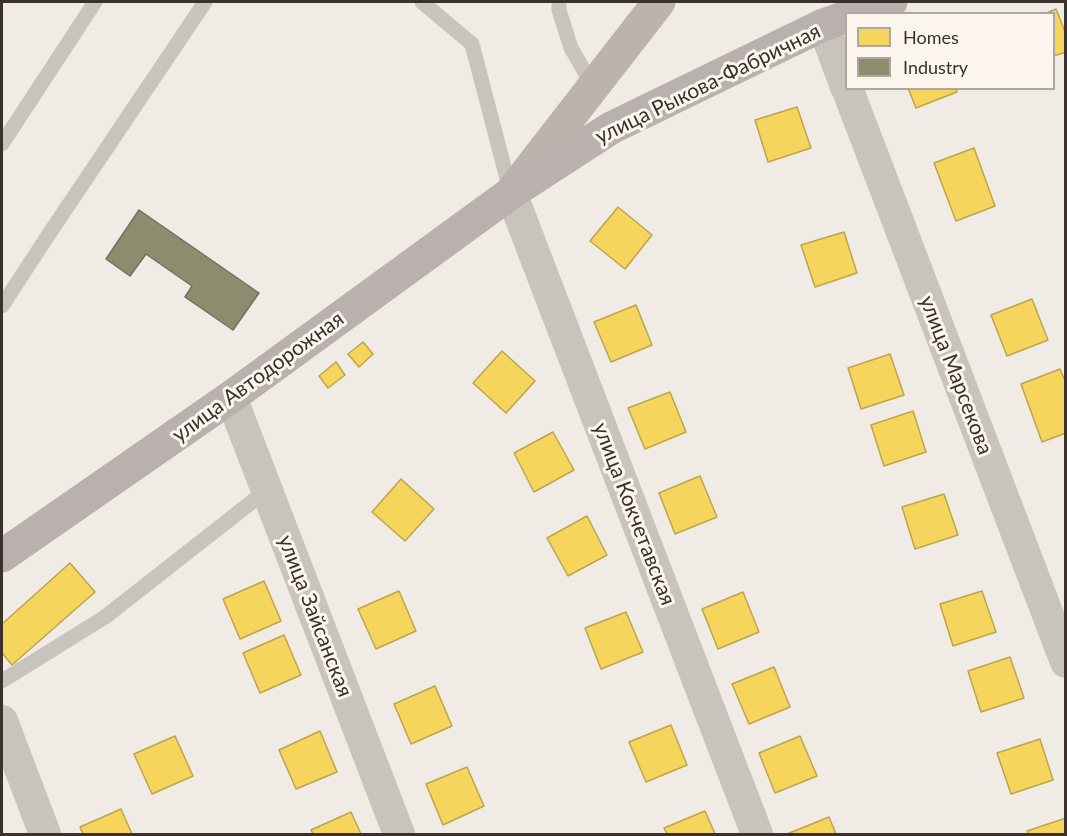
<!DOCTYPE html>
<html>
<head>
<meta charset="utf-8">
<style>
  body { margin:0 }
  #map { position:relative; width:1067px; height:836px; overflow:hidden; background:#f0ebe5; font-family:Lato,sans-serif }
  canvas { display:block }
  .frame { position:absolute; inset:0; border:3px solid #3b302b; pointer-events:none }
  .legend { position:absolute; left:845px; top:12px; width:210px; height:78px; box-sizing:border-box; background:#fbf5ee; border:2px solid #aea6a0; margin:0; padding:8px 10px; list-style:none; font-size:18px; color:#3b302b }
  .legend li { display:flex; align-items:center; gap:12px; height:30px }
  .legend b { width:30px; border:2px solid #aea6a0 }
</style>
</head>
<body>
<div id="map">
<canvas width="1067" height="836"></canvas>
<div class="frame"></div>
<ul class="legend">
<li><b style="height:16px;background:#f6d55c"></b>Homes</li>
<li><b style="height:16px;background:#8c8c6e"></b>Industry</li>
</ul>
</div>
<script>
const context = document.querySelector('canvas').getContext('2d');
context.lineJoin = 'round';
function paint(path, color) { context.fillStyle = color; context.fill(path, 'evenodd'); }
const toPath = rows => new Path2D(rows.map(r => 'M' + r).join(''));
function strokePath(path, color, width, dash) { context.strokeStyle = color; context.lineWidth = width; context.lineCap = dash ? 'butt' : 'round'; context.setLineDash(dash || []); context.stroke(path); }
function write(font, color, halo, rows, align = 'center') {
  context.font = font + ' Lato,sans-serif'; context.lineWidth = 6; context.setLineDash([]); context.textBaseline = 'middle'; context.strokeStyle = halo; context.fillStyle = color; for (const [text, x, y, turn = 0] of rows) {
    context.save(); context.translate(x, y); context.rotate((+turn || 0) * Math.PI / 180); context.textAlign = isNaN(turn) ? turn : align; if (halo) context.strokeText(text, 0, 0); context.fillText(text, 0, 0); context.restore();
  }
}
const homes = toPath([
  [1056,9,1066,34,1066,52,1054,56,1054,14,1044,14,1056,9],
  [908,88,956,88,957,92,916,108,908,88],
  [797,107,811,148,768,162,755,120,797,107],
  [974,148,995,206,956,221,934,163,974,148],
  [618,207,652,235,625,269,590,241,618,207],
  [844,232,857,273,815,287,801,245,844,232],
  [1032,299,1048,340,1007,356,991,315,1032,299],
  [636,305,652,345,611,362,594,322,636,305],
  [363,342,373,354,359,367,348,354,363,342],
  [502,351,535,381,506,413,473,383,502,351],
  [890,354,904,395,861,409,848,368,890,354],
  [336,362,345,375,328,388,319,376,336,362],
  [1060,369,1066,383,1066,433,1042,442,1021,384,1060,369],
  [670,392,686,432,645,449,628,408,670,392],
  [913,411,926,452,884,466,871,425,913,411],
  [553,432,574,470,534,492,514,453,553,432],
  [700,476,717,517,675,534,659,493,700,476],
  [401,479,434,509,405,541,372,512,401,479],
  [944,494,958,535,915,549,902,507,944,494],
  [587,516,607,555,568,576,547,538,587,516],
  [70,563,95,592,12,665,2,653,2,624,70,563],
  [264,581,281,621,240,639,223,599,264,581],
  [399,591,416,631,376,649,358,609,399,591],
  [982,591,996,632,953,646,940,604,982,591],
  [743,592,759,632,718,649,702,609,743,592],
  [626,612,643,652,601,669,585,628,626,612],
  [284,635,301,675,260,693,243,653,284,635],
  [1010,657,1024,698,981,712,968,671,1010,657],
  [774,667,790,707,749,724,732,684,774,667],
  [435,686,452,726,411,744,394,704,435,686],
  [671,725,687,765,646,782,629,742,671,725],
  [320,731,337,772,296,789,279,750,320,731],
  [175,736,193,776,152,794,134,754,175,736],
  [800,736,817,776,775,793,759,753,800,736],
  [1040,739,1053,780,1011,794,997,753,1040,739],
  [467,767,484,806,443,825,426,784,467,767],
  [121,809,132,834,83,834,80,827,121,809],
  [705,811,715,834,667,834,664,828,705,811],
  [351,812,361,834,313,834,311,830,351,812],
  [829,817,836,834,787,834,829,817],
  [1066,818,1066,834,1028,834,1027,831,1066,818]
]);
const industry = toPath([
  [139,210,259,293,233,330,185,297,192,286,146,254,130,276,106,259,139,210]
]);
const lane = toPath([
  [422,2,472,44,510,190],
  [559,2,559,10,571,48,593,86],
  [2,144,95,2],
  [2,306,49,234,205,2],
  [2,681,105,617,267,490]
]);
const street = toPath([
  [823,25,846,87],
  [847,88,1066,662],
  [511,193,757,834],
  [231,397,399,834],
  [2,721,45,834]
]);
const secondary = toPath([
  [513,190,659,2]
]);
const primary = toPath([
  [857,14,891,2],
  [2,556,231,397,511,193,611,128,823,25,846,17]
]);
const streetNames = [
  ["улица Рыкова-Фабричная",708,84,-26],
  ["улица Марсекова",956,375,69],
  ["улица Автодорожная",258,377,-36],
  ["улица Кокчетавская",634,514,69],
  ["улица Зайсанская",315,616,69]
];
paint(homes, '#f6d55c');
strokePath(homes, '#bea44d', 1.5);
paint(industry, '#8c8c6e');
strokePath(industry, '#74705a', 1.5);
strokePath(lane, '#c9c3be', 15);
strokePath(street, '#c9c3be', 32);
strokePath(secondary, '#bab3ae', 33);
strokePath(primary, '#b8b1ad', 33);
write('21px', '#3b302b', '#fbf5ee', streetNames);
</script>
</body>
</html>
